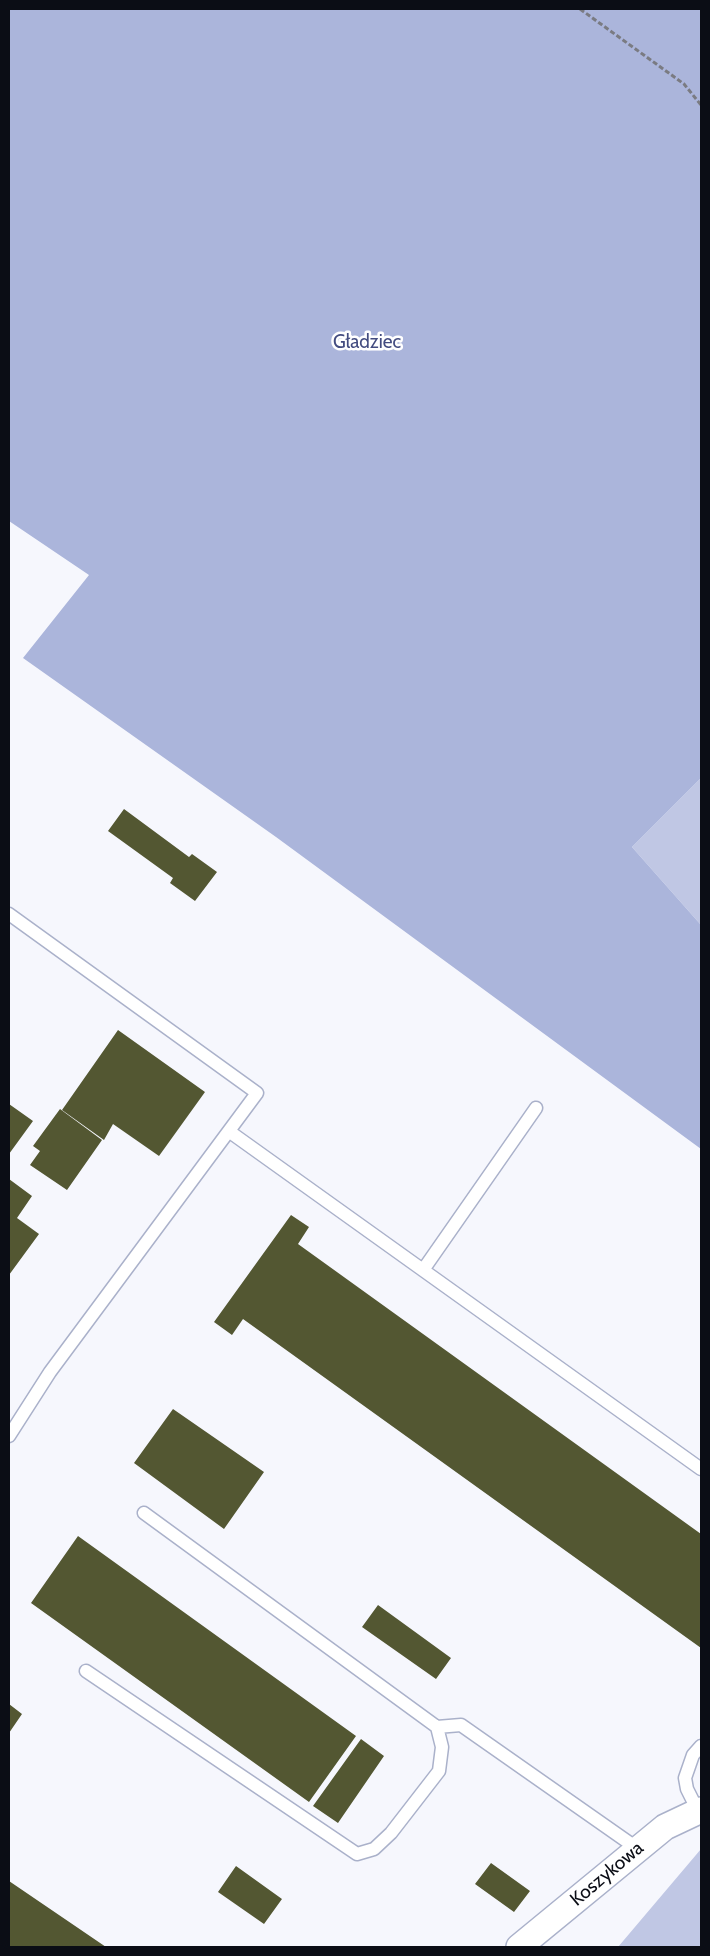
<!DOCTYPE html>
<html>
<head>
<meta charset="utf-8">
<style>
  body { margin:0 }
  #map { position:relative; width:710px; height:1956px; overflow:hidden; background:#f6f7fd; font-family:Cabin,sans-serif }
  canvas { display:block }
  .frame { position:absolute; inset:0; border:10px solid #0b0d15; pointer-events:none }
</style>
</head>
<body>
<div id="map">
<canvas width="710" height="1956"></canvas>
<div class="frame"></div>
</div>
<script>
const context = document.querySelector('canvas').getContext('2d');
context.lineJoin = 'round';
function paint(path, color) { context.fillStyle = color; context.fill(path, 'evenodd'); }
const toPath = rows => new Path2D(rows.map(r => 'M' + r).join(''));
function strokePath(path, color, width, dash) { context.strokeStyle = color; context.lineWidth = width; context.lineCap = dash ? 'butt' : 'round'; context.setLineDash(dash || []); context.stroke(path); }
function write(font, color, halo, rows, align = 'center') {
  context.font = font + ' Cabin,sans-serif'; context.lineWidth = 5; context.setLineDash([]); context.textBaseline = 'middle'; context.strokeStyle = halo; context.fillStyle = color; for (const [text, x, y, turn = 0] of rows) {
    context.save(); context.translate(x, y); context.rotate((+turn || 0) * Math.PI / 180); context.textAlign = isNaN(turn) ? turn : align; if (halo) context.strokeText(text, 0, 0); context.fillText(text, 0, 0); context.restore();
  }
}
const green = toPath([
  [701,778,701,925,632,847],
  [701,1849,701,1947,618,1947]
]);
const forest = toPath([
  [9,9,701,9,701,778,632,847,701,925,701,1149,276,837,23,658,89,575,9,521]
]);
const building = toPath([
  [124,809,189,857,192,854,217,872,195,901,170,883,173,878,108,831],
  [118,1030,205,1092,159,1156,113,1124,104,1140,62,1110],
  [9,1104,33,1121,9,1154],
  [60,1109,102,1140,67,1190,30,1165,40,1151,33,1146],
  [9,1179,32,1196,17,1218,39,1234,9,1275],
  [291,1215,309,1227,298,1244,701,1534,701,1648,243,1319,232,1335,214,1322],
  [173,1409,264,1472,224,1529,134,1463],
  [78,1536,356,1736,309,1802,31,1603],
  [378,1605,451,1658,436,1679,362,1627],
  [9,1704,22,1714,9,1733],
  [361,1739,384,1756,338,1823,313,1806],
  [491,1863,530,1891,514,1912,475,1884],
  [236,1866,282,1899,264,1924,218,1892],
  [9,1881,106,1947,9,1947]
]);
const path = toPath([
  [580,9,684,84,701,105]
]);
const lane = toPath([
  [9,914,257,1093,50,1372,9,1436],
  [230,1132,701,1469],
  [423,1270,536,1108],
  [86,1671,357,1854,374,1849,391,1833,439,1771,442,1747,437,1727,144,1513],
  [437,1727,461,1725,638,1849],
  [698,1811,687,1789,685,1778,693,1755,701,1746]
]);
const street = toPath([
  [519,1947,665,1827,701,1810]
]);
const parkNames = [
  ["Gładziec",367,342]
];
const streetNames = [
  ["Koszykowa",607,1874,-40]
];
paint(green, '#c0c7e4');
paint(forest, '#abb5db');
paint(building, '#535732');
strokePath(lane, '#aab1ca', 15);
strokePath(street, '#aab1ca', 28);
strokePath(path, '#7a7b82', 3, [5, 2.5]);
strokePath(lane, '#fff', 12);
strokePath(street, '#fff', 25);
write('19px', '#434c80', '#fff', parkNames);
write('19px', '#0b0d15', '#fff', streetNames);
</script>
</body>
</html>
